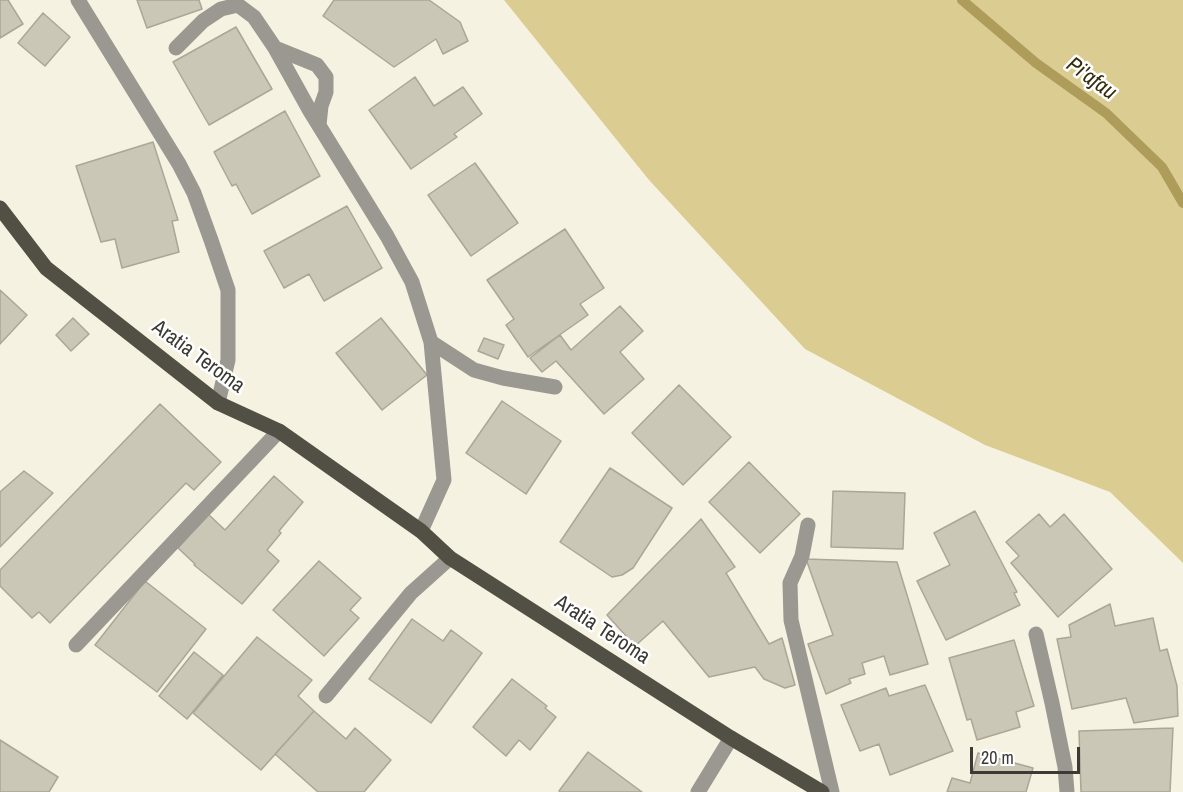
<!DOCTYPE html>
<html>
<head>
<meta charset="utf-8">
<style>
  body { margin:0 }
  #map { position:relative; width:1183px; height:792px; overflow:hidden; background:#f6f2e2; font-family:"Archivo Narrow",sans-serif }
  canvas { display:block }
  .scale { position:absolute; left:970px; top:747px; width:110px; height:27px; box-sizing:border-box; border:3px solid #3c3a34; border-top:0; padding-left:8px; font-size:18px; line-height:21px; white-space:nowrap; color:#3c3a34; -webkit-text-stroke:4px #fff; paint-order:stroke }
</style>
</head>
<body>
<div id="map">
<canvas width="1183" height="792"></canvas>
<div class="scale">20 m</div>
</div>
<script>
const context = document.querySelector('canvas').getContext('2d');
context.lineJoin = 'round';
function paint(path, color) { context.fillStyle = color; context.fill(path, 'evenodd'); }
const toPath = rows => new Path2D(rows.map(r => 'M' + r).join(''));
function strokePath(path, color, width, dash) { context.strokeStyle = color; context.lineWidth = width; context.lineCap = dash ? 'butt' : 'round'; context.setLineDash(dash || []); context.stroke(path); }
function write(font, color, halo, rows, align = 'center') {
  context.font = font + ' "Archivo Narrow",sans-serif'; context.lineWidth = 5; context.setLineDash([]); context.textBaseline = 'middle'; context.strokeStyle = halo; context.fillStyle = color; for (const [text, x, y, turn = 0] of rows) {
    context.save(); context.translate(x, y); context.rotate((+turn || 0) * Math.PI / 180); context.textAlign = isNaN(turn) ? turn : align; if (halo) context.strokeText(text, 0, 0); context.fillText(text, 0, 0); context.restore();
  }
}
const green = toPath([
  [504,0,1183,0,1183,563,1110,492,985,445,805,349,649,180]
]);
const stream = toPath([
  [962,0,1036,63,1106,113,1162,167,1183,203]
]);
const building = toPath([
  [0,0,8,0,23,24,0,38,0,0],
  [137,0,199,0,202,9,147,28,137,0],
  [334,0,429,0,460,22,468,41,443,54,436,39,394,67,323,16,334,0],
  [43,13,70,37,45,66,18,43,43,13],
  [236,27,272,89,209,125,173,62,236,27],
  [415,77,434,106,463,87,482,114,454,134,457,137,411,169,369,110,415,77],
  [285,111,320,176,252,214,236,184,232,186,214,152,285,111],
  [153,142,178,220,172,221,179,252,122,268,115,239,101,242,76,166,153,142],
  [475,163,518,223,471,256,428,195,475,163],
  [347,206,382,268,324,301,309,274,284,288,264,251,347,206],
  [565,229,604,288,580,304,588,315,528,357,506,325,514,319,487,280,565,229],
  [0,290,27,315,0,344,0,290],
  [620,306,643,331,620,352,644,379,604,414,556,361,542,372,530,358,560,335,571,350,620,306],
  [73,318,89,334,71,351,56,335,73,318],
  [381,318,427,375,382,410,336,353,381,318],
  [484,338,504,345,498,359,478,351,484,338],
  [679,385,731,437,683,485,632,433,679,385],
  [502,401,561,441,526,494,466,453,502,401],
  [160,404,221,462,194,490,186,483,50,623,39,612,32,618,0,586,0,570,160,404],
  [749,462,800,514,760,553,709,502,749,462],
  [610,468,672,508,633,568,622,575,612,577,560,542,610,468],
  [24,471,53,493,0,547,0,492,24,471],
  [274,476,303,502,279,531,281,533,267,550,279,561,242,604,194,565,195,564,178,548,208,514,225,530,274,476],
  [833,491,905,493,903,549,831,547,833,491],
  [975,511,1017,592,1014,593,1020,605,946,640,917,581,950,565,934,533,975,511],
  [1039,514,1050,527,1064,514,1112,569,1058,617,1011,563,1019,556,1006,542,1039,514],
  [701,519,735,567,726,573,769,644,782,638,795,685,785,688,764,679,755,667,709,677,663,621,635,646,607,615,701,519],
  [806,559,897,562,928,664,890,675,884,656,862,663,865,674,849,679,851,683,826,694,808,644,833,635,806,559],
  [319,561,361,598,350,610,359,618,324,656,273,610,319,561],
  [145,581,206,629,157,692,95,645,145,581],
  [1110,604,1115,626,1153,618,1160,651,1167,649,1177,686,1178,716,1134,723,1126,698,1072,709,1057,639,1071,637,1069,625,1110,604],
  [412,619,443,641,451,630,482,653,431,723,369,679,412,619],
  [257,637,312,680,298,696,314,711,261,770,193,713,257,637],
  [1014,640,1034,706,1016,712,1020,727,977,740,971,719,967,720,949,658,1014,640],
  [194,652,223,675,187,719,159,696,194,652],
  [512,679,547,706,545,708,556,717,530,750,519,740,506,756,473,727,512,679],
  [925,685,953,751,890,775,879,744,860,751,841,705,886,688,889,696,925,685],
  [314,711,346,739,355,728,391,760,364,792,318,792,275,754,314,711],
  [1173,728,1170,792,1081,792,1079,731,1173,728],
  [0,740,58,777,49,792,0,792,0,740],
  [588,752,642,792,560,792,559,791,588,752],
  [978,753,1033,768,1026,792,947,792,952,778,970,783,978,753]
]);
const minor = toPath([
  [78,0,179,164,194,193,211,240,228,290,228,360,218,403],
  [176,48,203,21,221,9,238,5,254,17,275,48,310,111,387,236,412,282,431,342,444,480,421,531],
  [275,48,317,65,326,77,326,92,321,106,319,125],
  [431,342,474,370,503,378,555,387],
  [808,525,802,556,790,583,791,620,832,792],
  [1036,634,1052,703,1065,767,1067,792],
  [76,645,279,431],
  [326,696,411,593,450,558],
  [698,792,731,738]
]);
const major = toPath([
  [0,208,46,268,218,403,279,431,421,531,450,558,731,738,822,792]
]);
const streetNames = [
  ["Aratia Teroma",198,357,36],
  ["Aratia Teroma",602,630,33]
];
const waterNames = [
  ["Pi'afau",1091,79,36]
];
paint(green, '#dbcd92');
strokePath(stream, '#ae9d5a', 10);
paint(building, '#cbc7b7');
strokePath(building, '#aaa797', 1.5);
strokePath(minor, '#9a9891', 15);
strokePath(major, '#524f44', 15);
write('21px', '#3c3a34', '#fff', streetNames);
write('italic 22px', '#332c0d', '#fff', waterNames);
</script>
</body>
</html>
